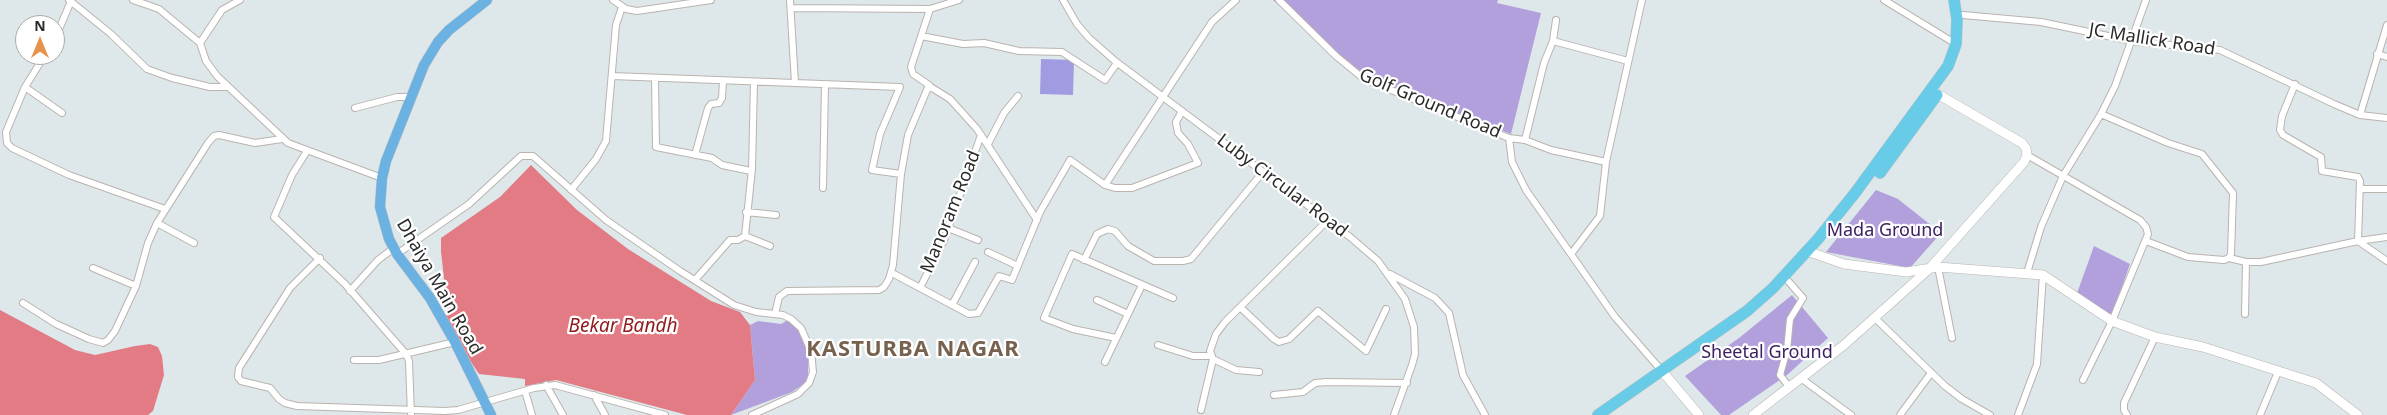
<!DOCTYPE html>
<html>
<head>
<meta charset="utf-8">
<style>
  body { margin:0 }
  #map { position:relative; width:2387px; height:415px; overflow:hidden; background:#dee8eb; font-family:"Noto Sans",sans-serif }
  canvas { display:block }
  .north { position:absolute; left:15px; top:15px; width:50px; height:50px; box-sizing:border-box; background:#fff; border:1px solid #aaa; border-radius:50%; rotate:0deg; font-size:14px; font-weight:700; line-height:20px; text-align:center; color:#2a2a2a }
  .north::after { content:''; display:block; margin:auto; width:18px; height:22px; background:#e8934d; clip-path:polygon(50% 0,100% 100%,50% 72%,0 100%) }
</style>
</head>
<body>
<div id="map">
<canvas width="2387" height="415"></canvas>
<div class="north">N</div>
</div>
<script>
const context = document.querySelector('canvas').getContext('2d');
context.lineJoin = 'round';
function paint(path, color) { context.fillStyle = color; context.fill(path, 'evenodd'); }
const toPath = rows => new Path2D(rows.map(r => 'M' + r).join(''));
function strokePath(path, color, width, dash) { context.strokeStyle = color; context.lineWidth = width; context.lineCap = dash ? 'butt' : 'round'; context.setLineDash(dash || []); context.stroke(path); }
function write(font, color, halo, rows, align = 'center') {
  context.font = font + ' "Noto Sans",sans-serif'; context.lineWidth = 4.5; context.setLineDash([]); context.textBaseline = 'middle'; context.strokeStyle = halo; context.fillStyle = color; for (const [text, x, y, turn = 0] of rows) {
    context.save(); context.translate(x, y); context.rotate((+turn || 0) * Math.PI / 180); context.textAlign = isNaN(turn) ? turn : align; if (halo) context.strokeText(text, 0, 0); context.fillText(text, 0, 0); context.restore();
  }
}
const green = toPath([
  [1273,0,1498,0,1497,3,1541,13,1511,134,1365,78,1338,59],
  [1876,190,1898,199,1941,233,1910,268,1826,252],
  [2094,246,2130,264,2112,315,2076,296],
  [1792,295,1828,338,1787,375,1729,415,1721,415,1685,376,1739,338],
  [788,320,803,334,808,348,808,377,805,383,792,392,731,415,755,380,750,325,758,321,781,324]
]);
const pitch = toPath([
  [1041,59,1074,60,1073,95,1040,94]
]);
const water = toPath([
  [531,165,577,210,628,249,711,301,740,312,750,325,755,380,731,415,687,415,556,380,525,386,525,379,479,374,455,338,445,316,448,314,441,252,441,238,500,197],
  [0,310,75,350,95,355,135,346,150,344,158,347,162,356,164,375,153,411,148,415,0,415]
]);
const minor = toPath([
  [69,0,111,34,147,69,172,78,210,87,228,87],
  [133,0,159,9,200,43,206,61,217,76,288,143,382,178],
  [613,0,626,9,637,11,711,0],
  [790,0,795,83],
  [1063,0,1077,24,1089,38,1115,61,1350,237,1378,261,1405,299,1414,327,1415,354,1412,365,1394,415],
  [1279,0,1336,56,1364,79,1509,138,1525,140,1551,150,1606,162],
  [1884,0,1956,44],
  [791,8,930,9,959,0],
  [1963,15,2041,22,2132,41,2220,50,2334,104,2360,115,2387,118],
  [921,36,963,44,984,43,1019,51,1062,52,1105,80,1117,63],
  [55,39,71,1],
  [1553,41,1628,61],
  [200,43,222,10,240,0],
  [2377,54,2387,57],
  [45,55,25,87,6,132,7,143,12,148,69,175,165,209],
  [612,76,900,87,880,134,872,170,901,174],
  [655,78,656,147,712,158,722,165,751,171],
  [754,82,752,169,745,236,770,246],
  [2295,84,2282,116,2280,130,2283,135,2321,157,2322,171,2358,177,2360,181,2358,241,2387,261],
  [929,86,950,99,977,129,1037,220],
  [25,87,62,113],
  [355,108,397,97,411,97],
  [2101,114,2168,143,2202,154,2233,193,2231,254,2229,258,2224,260,2188,257,2146,241],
  [2360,115,2387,25],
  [1509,138,1512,162,1526,190,1615,317,1662,371],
  [1525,140,1544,63,1553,41,1556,20],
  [988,144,1004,113,1018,96],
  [307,151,292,175,274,217,345,284,406,354,409,361,411,415],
  [695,155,708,108,711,104,719,103,722,98,723,81],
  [2027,155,2140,220,2146,227,2148,234,2112,321,2083,380],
  [1105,185,1115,188,1132,188,1198,163,1188,144,1178,133,1176,122,1182,111],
  [823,188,825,84],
  [2360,189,2387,189],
  [571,190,596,159,606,141,616,25,622,7],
  [746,212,776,215],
  [157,223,194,243],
  [948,228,978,240],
  [988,252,1018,266],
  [397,254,469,204,521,156,533,156,606,220,680,271,734,305,756,312,783,315,791,319,801,328,811,351,813,372,809,383,798,394,752,415],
  [1571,254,1600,216,1606,162,1642,0],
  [320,258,290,288,239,368,238,377,241,381,270,388,279,399,285,403,297,406,445,411,458,410,534,388,555,385,665,415],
  [2229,258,2246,262,2261,262,2358,241,2387,237],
  [1084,260,1097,234,1108,229,1115,231,1128,246,1154,261,1183,261,1191,259,1263,172],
  [1938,267,1952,338],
  [93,268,136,286],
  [892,273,969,314,978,313,999,276,1012,280,1040,212,1070,160,1105,185,1212,22,1236,0],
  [2027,273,2041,227,2063,176,2101,114,2115,86,2146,0],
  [1390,274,1435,298,1449,313,1463,375,1485,415],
  [695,280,730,240,738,240,745,236],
  [1789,282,1803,298,1790,319,1787,350,1780,375,1790,388],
  [920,288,944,240,981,135],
  [350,291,378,260,394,248],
  [1097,300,1128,314],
  [23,303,56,324,89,339,103,343,108,340,115,331,136,286,148,243,157,223,208,143,214,136,219,135,255,143,282,139],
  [952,305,975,262],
  [1240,307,1274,339,1279,342,1289,339,1318,311,1366,351,1386,309],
  [775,314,779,297,787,291,879,290,884,287,889,279,893,265,901,174,908,135,929,85,913,74,911,67,930,9],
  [2245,314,2246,262],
  [1875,318,1945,386,1962,399,1990,415],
  [1116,338,1073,329,1044,318,1072,254,1173,298],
  [1158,345,1193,356,1211,356],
  [354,360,379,360,455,342],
  [1105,362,1142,285],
  [1259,372,1236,370,1213,359,1210,351,1216,334,1225,322,1328,220],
  [1802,379,1851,415],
  [546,385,563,415],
  [525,391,532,415],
  [594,395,605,415],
  [1274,395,1303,392,1315,383,1327,382,1407,383],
  [1201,410,1213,359],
  [1900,415,1931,373],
  [2018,415,2037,364,2043,275],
  [2127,415,2124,410,2124,403,2155,337],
  [2260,415,2278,372]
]);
const tertiary = toPath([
  [1807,251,1844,264,1906,272,1938,267,2043,275,2112,321,2155,337,2203,347,2316,383,2358,415],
  [1753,415,1844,345,1929,269,2024,162,2027,155,2026,148,2022,143,1934,92]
]);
const secondary = toPath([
  [1662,371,1699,415]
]);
const primary = toPath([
  [487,0,449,30,438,42,424,65,386,161,382,178,380,207,389,239,397,254,430,298,455,342,491,415]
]);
const trunk = toPath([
  [1880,173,1937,95],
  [1598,415,1747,311,1773,288,1818,239,1855,193,1948,66,1956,44,1957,19,1954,0]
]);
const streetNames = [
  ["JC Mallick Road",2152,40,9],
  ["Golf Ground Road",1430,104,23],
  ["Luby Circular Road",1282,186,37],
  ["Manoram Road",951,212,-68],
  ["Dhaiya Main Road",439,287,60]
];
const parkNames = [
  ["Mada Ground",1885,231],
  ["Sheetal Ground",1767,353]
];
const waterNames = [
  ["Bekar Bandh",623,327]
];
const districtNames = [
  ["KASTURBA NAGAR",913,350]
];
paint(green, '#b2a0dc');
paint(pitch, '#a19ce2');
paint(water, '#e37b85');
strokePath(minor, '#bab3ae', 8);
strokePath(tertiary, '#bab3ae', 10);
strokePath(secondary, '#bab3ae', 10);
strokePath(primary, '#c3c3c3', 11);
strokePath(trunk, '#c3c3c3', 12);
strokePath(minor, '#fff', 6);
strokePath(tertiary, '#fff', 9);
strokePath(secondary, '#fff', 9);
strokePath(primary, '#6bb2e3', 10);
strokePath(trunk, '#68cce8', 11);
write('18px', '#2a2a2a', '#fff', streetNames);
write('18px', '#3c2161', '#fff', parkNames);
write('italic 19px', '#8e1a1d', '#fff', waterNames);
context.letterSpacing = '1px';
write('bold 22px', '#77614f', '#fff', districtNames);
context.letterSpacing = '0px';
</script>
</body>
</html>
